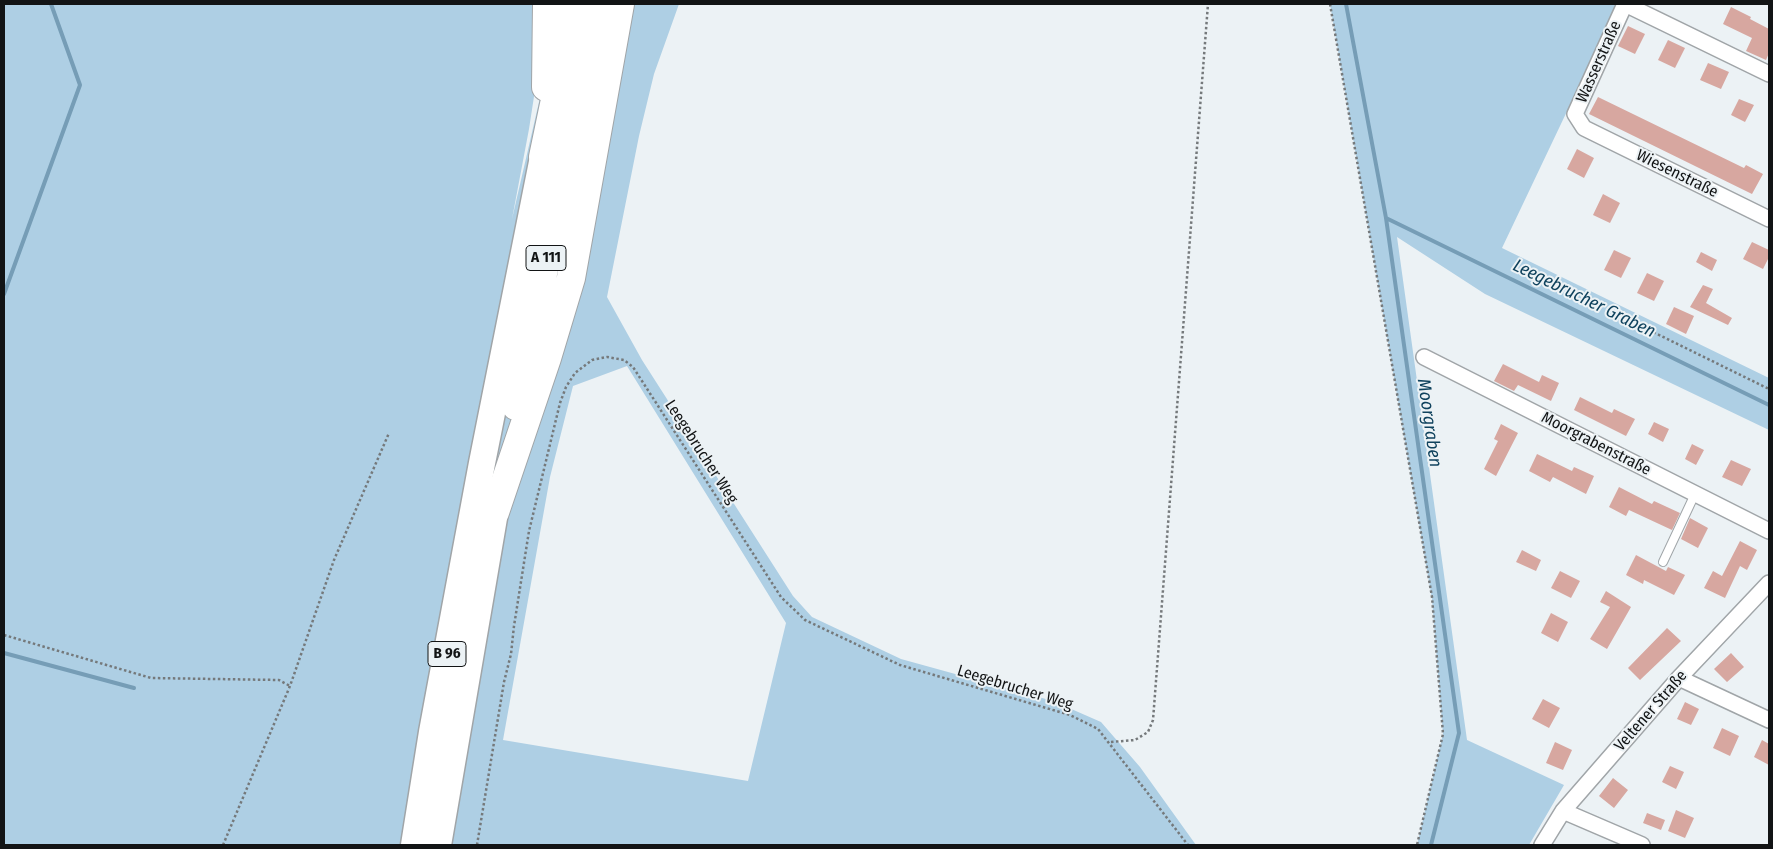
<!DOCTYPE html>
<meta charset="utf-8">
<style>
body{margin:0}
#map{position:relative;width:1773px;height:849px;overflow:hidden;background:#ecf2f5;font-family:"Fira Sans Condensed",sans-serif}
canvas{display:block}
.frame{position:absolute;inset:0;border:5px solid #121415;pointer-events:none}
</style>
<div id="map">
<canvas width="1773" height="849"></canvas>
<div class="frame"></div>
</div>
<script>
const ctx = document.querySelector('canvas').getContext('2d');
ctx.lineJoin = 'round';
function paint(path, color) {
  ctx.fillStyle = color;
  ctx.fill(path, 'evenodd');
}
function shape(rows) {
  const path = new Path2D();
  for (const r of rows) {
    path.moveTo(r[0], r[1]);
    for (let i = 2; i < r.length; i += 2) path.lineTo(r[i], r[i + 1]);
  }
  return path;
}
function trace(path, color, width, dash) {
  ctx.strokeStyle = color;
  ctx.lineWidth = width;
  ctx.lineCap = dash ? 'butt' : 'round';
  ctx.setLineDash(dash || []);
  ctx.stroke(path);
}
function label(font, color, halo, rows, align = 'center') {
  ctx.font = font + ' "Fira Sans Condensed",sans-serif';
  ctx.lineWidth = 4;
  ctx.setLineDash([]);
  ctx.textBaseline = 'middle';
  ctx.strokeStyle = halo;
  ctx.fillStyle = color;
  for (const [text, x, y, turn = 0] of rows) {
    ctx.save();
    ctx.translate(x, y);
    ctx.rotate((+turn || 0) * Math.PI / 180);
    ctx.textAlign = isNaN(turn) ? turn : align;
    if (halo) ctx.strokeText(text, 0, 0);
    ctx.fillText(text, 0, 0);
    ctx.restore();
  }
}
const green = shape([
 [4,4,539,4,537,77,529,129,512,219,554,37,555,4,679,4,654,74,639,136,607,297,642,360,793,596,812,617,901,659,1053,701,1101,722,1140,767,1196,845,4,845],
 [627,366,786,623,748,781,503,740,550,477,573,386],
 [1330,4,1618,4,1502,248,1769,378,1769,430,1485,294,1397,237,1467,740,1564,785,1529,845,1417,845,1443,734,1432,599]
]);
const stream = shape([
 [1346,4,1386,218,1459,733,1431,845],
 [1386,218,1769,405],
 [4,294,80,85,51,4],
 [4,653,134,688]
]);
const building = shape([
 [1731,7,1751,17,1750,19,1769,29,1769,53,1766,60,1746,51,1752,38,1723,24],
 [1628,26,1645,34,1635,54,1618,46],
 [1668,40,1685,48,1675,68,1658,60],
 [1708,63,1729,72,1721,89,1700,80],
 [1598,97,1744,168,1746,165,1763,174,1752,194,1589,114],
 [1739,99,1754,105,1745,122,1731,115],
 [1577,149,1594,158,1584,178,1567,169],
 [1603,194,1620,203,1610,223,1593,215],
 [1752,242,1769,250,1769,257,1763,269,1743,259],
 [1614,250,1631,258,1621,278,1604,270],
 [1701,252,1717,260,1712,271,1696,262],
 [1647,273,1664,281,1654,301,1637,293],
 [1703,285,1713,289,1706,303,1732,318,1728,325,1690,307],
 [1674,307,1694,316,1686,334,1666,324],
 [1503,364,1539,382,1542,375,1559,383,1551,401,1518,385,1514,391,1494,381],
 [1580,397,1612,413,1614,409,1635,419,1626,436,1574,410],
 [1654,422,1669,429,1663,442,1648,434],
 [1501,424,1518,433,1496,476,1484,469,1498,441,1494,439],
 [1692,444,1704,450,1696,465,1685,459],
 [1537,454,1572,471,1574,467,1594,476,1586,494,1553,477,1550,482,1529,471],
 [1731,460,1751,469,1742,486,1722,477],
 [1619,487,1652,504,1654,501,1680,513,1672,530,1629,510,1626,516,1609,507],
 [1690,518,1708,528,1698,548,1681,539],
 [1740,541,1757,550,1747,570,1740,566,1725,598,1704,588,1713,571,1722,576],
 [1522,550,1541,560,1536,571,1516,562],
 [1636,555,1666,571,1668,567,1685,575,1674,595,1644,580,1643,584,1626,575],
 [1560,571,1580,581,1571,598,1551,588],
 [1606,591,1631,607,1607,649,1590,639,1610,607,1600,602],
 [1551,613,1568,622,1558,642,1541,633],
 [1667,628,1681,641,1640,680,1628,668],
 [1731,653,1744,667,1727,682,1714,669],
 [1543,699,1560,708,1549,728,1532,719],
 [1685,702,1699,709,1691,725,1677,719],
 [1722,728,1739,736,1730,756,1713,748],
 [1762,740,1769,744,1769,765,1754,757],
 [1555,742,1572,750,1563,770,1546,763],
 [1670,766,1684,772,1676,789,1662,782],
 [1613,778,1628,790,1614,808,1599,796],
 [1676,810,1694,818,1685,838,1668,831],
 [1647,813,1665,820,1661,830,1643,823]
]);
const path = shape([
 [1330,4,1432,597,1443,734,1417,845],
 [1649,330,1769,389],
 [4,635,151,678,279,680,290,686],
 [1111,742,1135,740,1148,732,1153,720,1208,4],
 [223,845,290,686,334,560,389,433],
 [477,845,504,682,511,654,514,626,529,531,560,403,566,387,575,373,592,360,607,357,624,360,633,367,781,597,805,620,900,665,1070,715,1098,729,1188,845]
]);
const service = shape([
 [1663,562,1695,494]
]);
const minor = shape([
 [1625,4,1575,114,1584,128,1769,219],
 [1625,4,1769,74],
 [1424,357,1769,531],
 [1679,678,1769,720],
 [1563,811,1642,845],
 [1542,845,1563,811,1679,678,1769,583]
]);
const trunk = shape([
 [414,845,432,732,482,463,543,157],
 [438,845,495,512]
]);
const motorway = shape([
 [546,87,547,4],
 [543,157,575,4],
 [516,406,598,4],
 [495,512,547,358,571,278,620,4]
]);
const shields = [
 [546,258,40],
 [447,654,38]
];
const shieldNames = [
 ["A 111",546,258],
 ["B 96",447,654]
];
const streetNames = [
 ["Wasserstraße",1599,62,-66],
 ["Wiesenstraße",1677,174,26],
 ["Moorgrabenstraße",1596,444,27],
 ["Leegebrucher Weg",701,452,57],
 ["Leegebrucher Weg",1015,688,17],
 ["Veltener Straße",1651,711,-49]
];
const waterNames = [
 ["Leegebrucher Graben",1584,299,26],
 ["Moorgraben",1429,423,82]
];
paint(green, '#aecfe4');
trace(stream, '#769db6', 4);
paint(building, '#d7a7a0');
trace(service, '#a0a5a8', 10);
trace(minor, '#a0a5a8', 18);
trace(trunk, '#a0a5a8', 29);
trace(motorway, '#a0a5a8', 30);
trace(path, '#75797b', 2.5, [2.5, 2.5]);
trace(service, '#fff', 8);
trace(minor, '#fff', 15);
trace(trunk, '#fff', 26);
trace(motorway, '#fff', 28);
for (const [x, y, w] of shields) {
  const box = new Path2D();
  box.roundRect(x - w / 2, y - 12.5, w, 25, 4);
  ctx.fillStyle = '#ecf2f5';
  ctx.fill(box);
  trace(box, '#121415', 1);
}
label('bold 15px', '#121415', null, shieldNames);
label('16px', '#121415', '#ecf2f5', streetNames);
label('italic 18px', '#0f425d', '#ecf2f5', waterNames);
</script>
